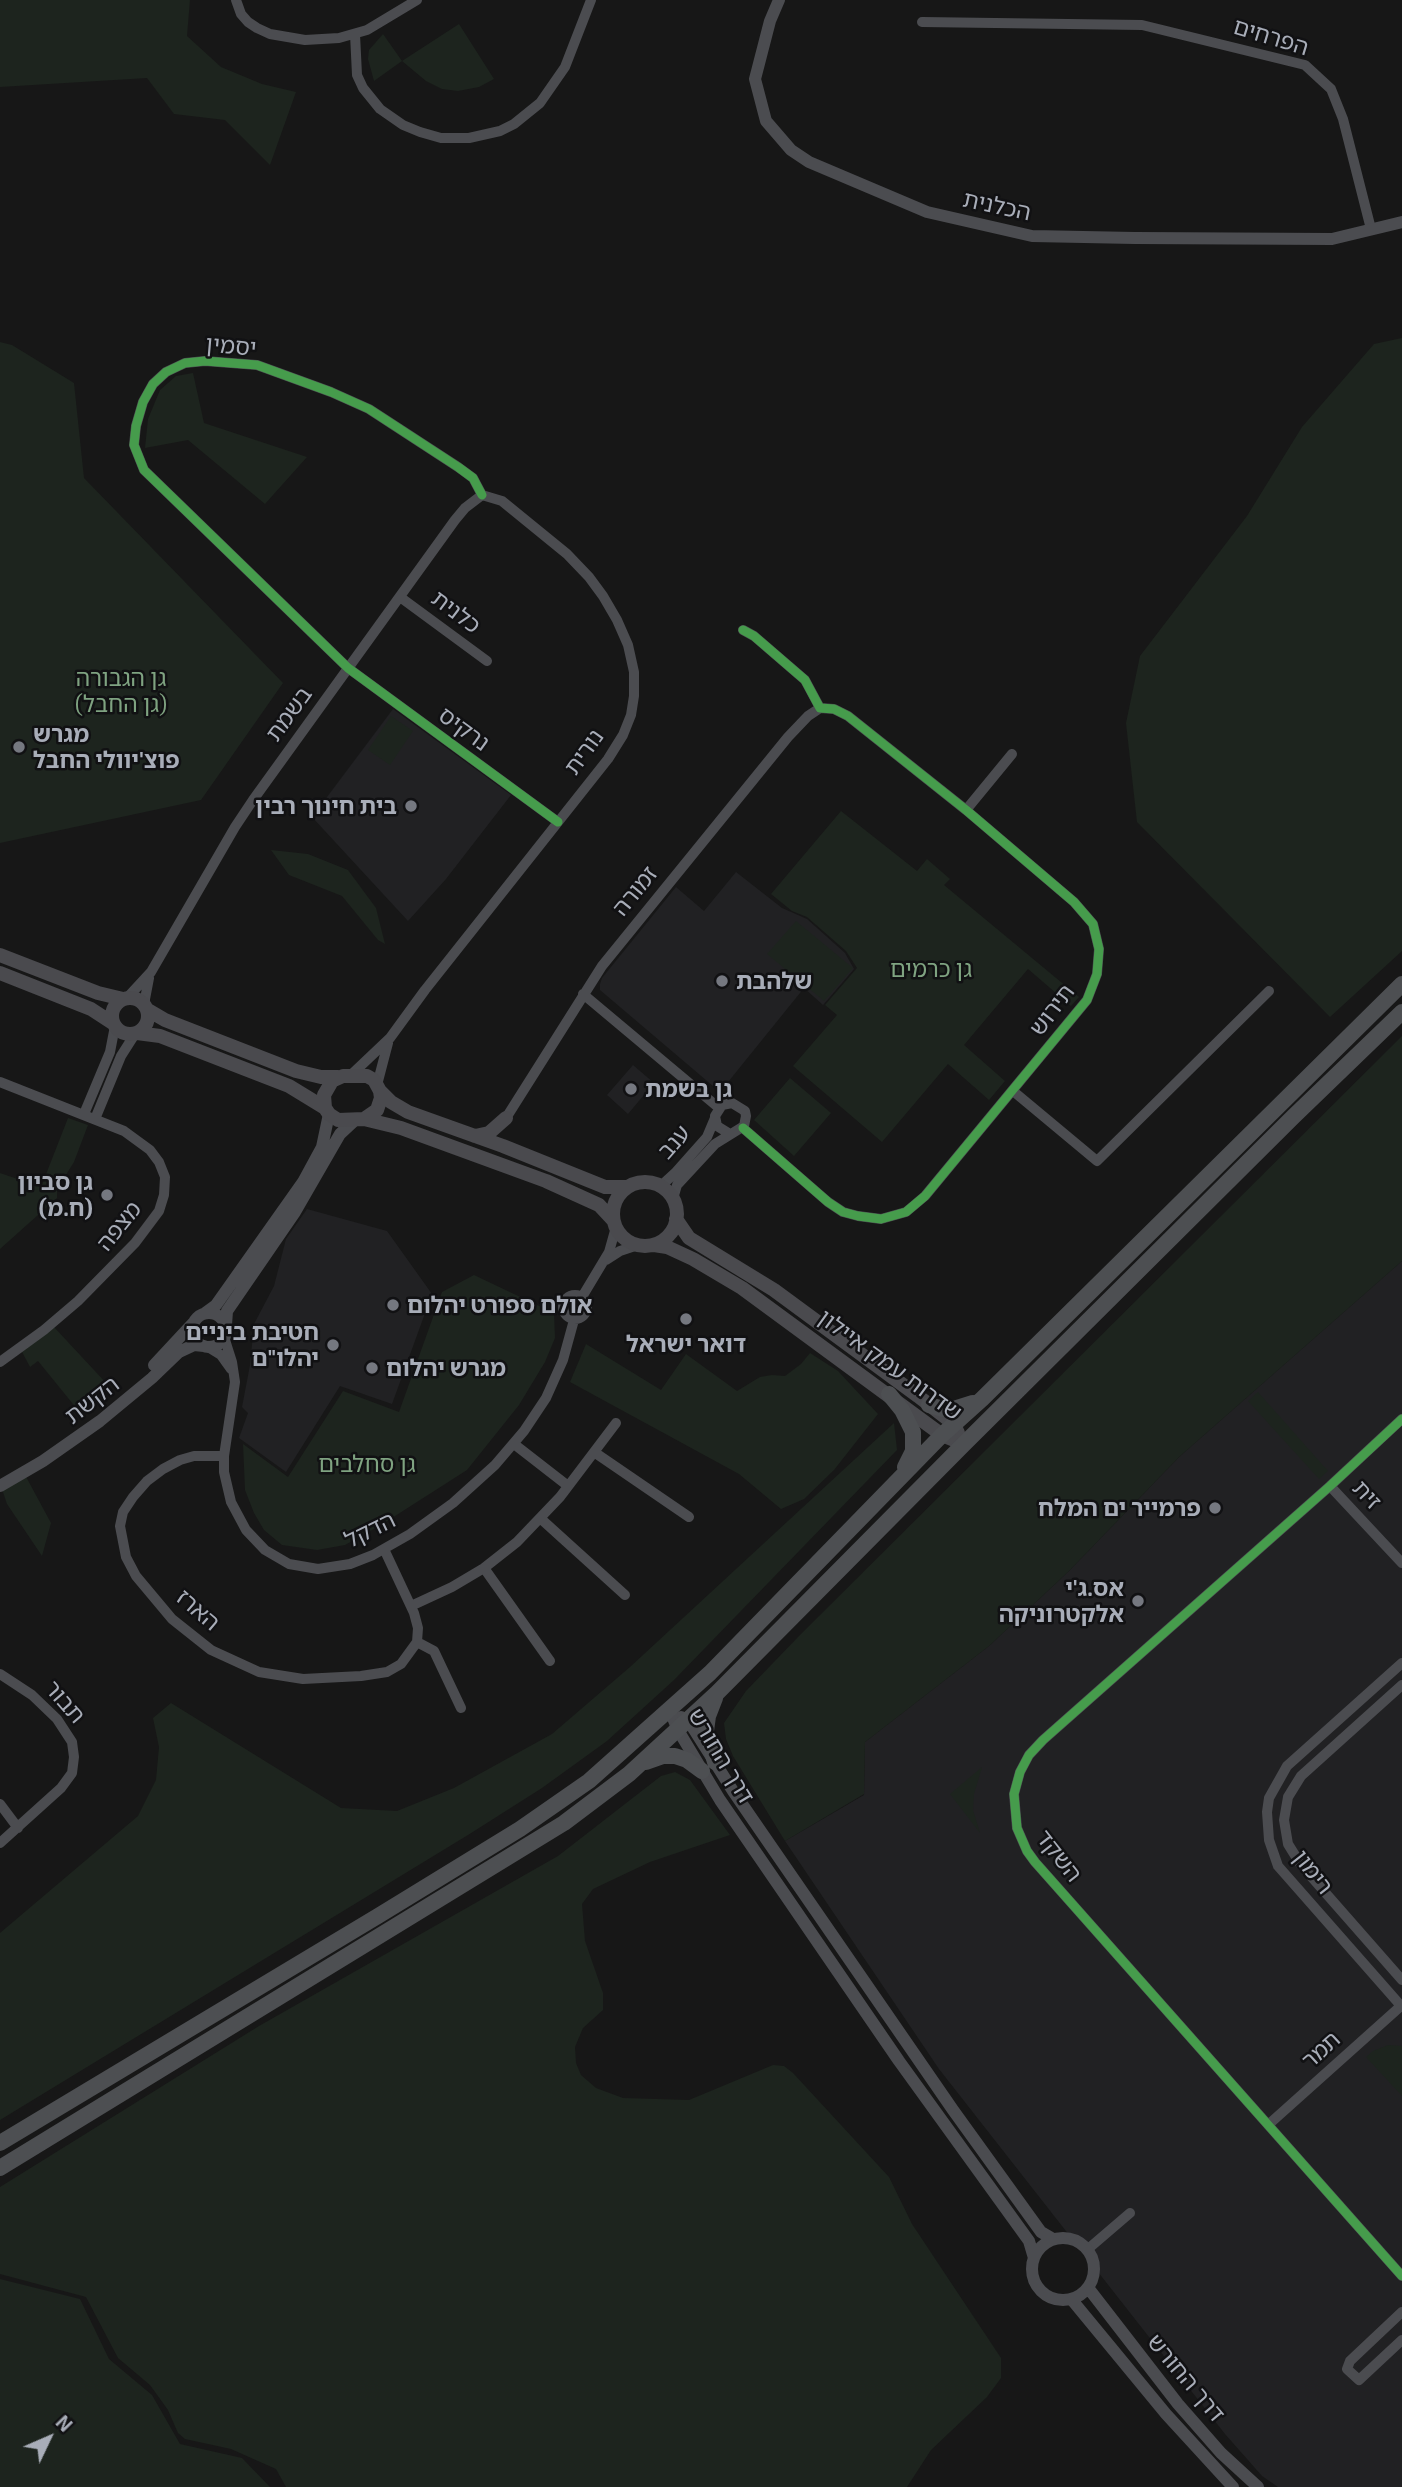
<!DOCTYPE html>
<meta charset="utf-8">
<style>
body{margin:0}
#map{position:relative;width:1402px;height:2487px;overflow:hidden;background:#171717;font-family:"Exo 2",sans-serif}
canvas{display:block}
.north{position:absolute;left:14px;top:2403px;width:70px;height:70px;-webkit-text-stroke:5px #111113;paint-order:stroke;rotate:46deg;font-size:19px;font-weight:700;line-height:28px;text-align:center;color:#a8adb8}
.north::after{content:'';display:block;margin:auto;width:24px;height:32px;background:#a8adb8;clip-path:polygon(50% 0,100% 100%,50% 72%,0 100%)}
</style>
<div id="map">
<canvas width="1402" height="2487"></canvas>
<div class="north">N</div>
</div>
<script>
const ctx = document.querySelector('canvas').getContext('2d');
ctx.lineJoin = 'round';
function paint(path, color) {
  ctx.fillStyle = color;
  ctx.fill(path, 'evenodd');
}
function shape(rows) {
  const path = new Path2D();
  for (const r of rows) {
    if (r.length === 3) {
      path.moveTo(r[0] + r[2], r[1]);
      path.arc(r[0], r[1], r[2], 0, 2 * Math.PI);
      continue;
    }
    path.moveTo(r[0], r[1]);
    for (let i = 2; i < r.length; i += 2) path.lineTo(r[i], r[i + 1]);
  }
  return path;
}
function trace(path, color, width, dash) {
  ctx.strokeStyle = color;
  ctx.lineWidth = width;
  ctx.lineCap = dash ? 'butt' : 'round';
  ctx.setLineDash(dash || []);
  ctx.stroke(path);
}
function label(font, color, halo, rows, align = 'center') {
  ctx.font = font + ' "Exo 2","Noto Sans Hebrew",sans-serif';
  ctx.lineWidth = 5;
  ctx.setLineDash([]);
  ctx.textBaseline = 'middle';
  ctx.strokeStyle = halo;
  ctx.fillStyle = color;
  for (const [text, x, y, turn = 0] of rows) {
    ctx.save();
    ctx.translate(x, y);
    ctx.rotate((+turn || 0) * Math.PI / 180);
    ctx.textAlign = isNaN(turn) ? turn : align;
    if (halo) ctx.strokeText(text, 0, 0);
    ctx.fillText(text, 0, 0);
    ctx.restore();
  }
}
const built = shape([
 [393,709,511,795,446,879,408,921,312,817],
 [736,872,782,908,807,919,845,953,854,969,823,1005,804,988,720,1092,600,990,600,984,602,978,676,887,704,911],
 [633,1065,654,1083,628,1114,607,1095],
 [307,1209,387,1231,432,1294,392,1404,340,1386,286,1472,239,1438,248,1413,242,1407,250,1365,254,1324,274,1286,286,1239],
 [1402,1261,1402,2487,1278,2487,1262,2476,1225,2434,939,2069,785,1841,864,1795,865,1742,989,1646,1069,1571,1179,1457]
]);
const green = shape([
 [0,0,190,0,187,36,221,67,262,84,296,92,270,165,225,120,174,114,147,78,0,87],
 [459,24,494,79,479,87,458,91,442,89,426,81,402,61,374,81,368,59,369,50,383,34,402,61],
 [1402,338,1402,951,1330,1017,1137,822,1126,723,1140,656,1247,516,1302,427,1374,344],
 [0,342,12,345,74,383,84,478,283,683,201,800,0,843],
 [193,373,204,423,307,457,265,504,188,440,145,448,148,419,160,390,176,376],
 [391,716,413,731,390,765,368,750],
 [841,811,917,871,927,859,950,879,944,885,1079,997,1071,1006,1028,969,964,1045,1005,1081,989,1100,948,1064,882,1142,793,1066,837,1015,825,1005,857,968,846,951,807,917,792,911,771,894],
 [271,850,308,854,348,870,376,908,385,944,378,940,342,896,289,875],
 [796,921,853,968,824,1001,767,954],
 [1402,1036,1402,1261,1179,1457,1069,1571,989,1646,865,1742,864,1794,785,1841,733,1756,726,1739,724,1723,746,1691,800,1635],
 [790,1078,831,1113,794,1156,754,1120],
 [68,1118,88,1125,74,1162,57,1189,57,1198,0,1249,0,1173,41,1187],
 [474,1275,554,1313,555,1338,545,1362,519,1405,467,1470,381,1525,345,1545,317,1550,282,1545,264,1530,254,1513,245,1490,243,1444,288,1477,343,1391,399,1412,442,1292],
 [54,1327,107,1384,77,1409,38,1361,30,1367,21,1350],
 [586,1344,661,1390,686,1354,737,1391,760,1377,772,1375,785,1376,801,1364,810,1353,838,1371,878,1414,834,1470,804,1499,781,1509,739,1474,570,1382],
 [1258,1392,1328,1471,1319,1479,1248,1401],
 [894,1423,897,1450,674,1680,607,1741,542,1788,468,1835,0,2120,0,1933,138,1816,156,1780,159,1747,153,1718,171,1703,341,1808,397,1811,454,1788,552,1734,630,1667],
 [24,1473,51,1523,42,1556,7,1504,1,1486],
 [982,1767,974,1794,973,1810,980,1833,950,1794],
 [675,1772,690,1780,730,1835,650,1862,593,1889,582,1904,585,1941,603,1993,603,2010,583,2028,575,2047,576,2063,581,2075,596,2088,623,2098,689,2100,773,2065,784,2066,793,2073,889,2177,912,2224,1001,2358,1001,2378,987,2397,931,2450,907,2487,286,2487,276,2469,231,2449,185,2439,178,2433,168,2410,150,2385,118,2358,86,2297,0,2274,0,2187,259,2026,558,1856,661,1776],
 [1388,2045,1402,2046,1402,2096,1366,2057,1373,2051],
 [0,2279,80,2299,109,2359,152,2395,180,2444,242,2458,270,2487,0,2487]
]);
const minor = shape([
 [236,0,241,14,248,22,257,28,270,34,305,40,339,38,367,30,417,0],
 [922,22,1142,25,1305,65,1331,89,1343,119,1371,229],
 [355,34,357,75,363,88,380,109,403,125,420,132,441,138,469,138,500,131,514,124,540,103,565,67,591,0],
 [482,495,473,478,458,467,369,409,331,392,257,365,205,361,185,363,166,372,153,384,143,402,136,426,134,445,144,470,348,668,558,822],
 [400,597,487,661],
 [966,810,1012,754],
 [583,994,719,1108],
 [127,998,151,972,235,827,253,800,455,520,465,508,482,495],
 [145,1006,145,999,149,978],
 [351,1075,390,1038,425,990,608,759,623,735,631,715,634,696,634,672,628,645,617,620,603,596,589,577,567,554,502,501,482,495],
 [0,1082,124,1131,150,1150,159,1162,165,1177,164,1195,159,1211,135,1243,78,1301,44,1330,0,1362],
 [377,1085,388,1043],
 [1013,1091,1097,1161,1269,991],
 [84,1114,110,1052,115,1026],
 [506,1118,602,966,788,737,808,716,820,708],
 [95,1119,121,1056,135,1034],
 [743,1128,828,1202,843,1212,858,1216,881,1219,906,1212,925,1196,1087,1000,1097,974,1099,949,1093,924,1074,902,966,810,848,716,834,709,820,708,805,680,754,636,743,630],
 [653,1184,663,1184,675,1173,707,1137,715,1118],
 [673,1199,677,1185,715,1144,744,1126,746,1116,745,1111,732,1103,722,1105,715,1116,717,1126,730,1134],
 [606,1260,620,1251,638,1245],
 [575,1307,12],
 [582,1297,609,1252,616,1227],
 [226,1330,225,1340,232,1362,235,1382,224,1456,224,1472,231,1502,246,1530,265,1550,289,1564,318,1569,350,1564,373,1555,410,1534,453,1503,495,1465,524,1431,546,1398,563,1360,574,1320],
 [208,1347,221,1355,231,1369],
 [1402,1419,1330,1486,1043,1740,1029,1755,1020,1772,1014,1794,1017,1828,1027,1851,1035,1862,1402,2276],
 [514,1444,568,1486],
 [594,1452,689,1517],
 [224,1456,194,1456,180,1460,163,1469,147,1481,133,1497,123,1512,120,1526,126,1557,136,1576,172,1619,211,1650,259,1672,303,1679,361,1676,387,1672,401,1664,417,1642,418,1628,414,1613,384,1549],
 [1330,1486,1402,1563],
 [540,1518,625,1595],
 [484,1568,550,1661],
 [411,1606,452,1587,484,1568,517,1542,560,1497,616,1423],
 [417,1642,434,1651,461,1708],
 [1402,1663,1287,1766,1269,1798,1267,1812,1269,1840,1278,1866,1402,2007],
 [0,1674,32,1695,57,1719,72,1742,74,1757,72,1773,61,1788,0,1843],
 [1402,1685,1301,1776,1288,1797,1284,1820,1288,1844,1301,1865,1402,1980],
 [0,1804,18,1828],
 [1268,2125,1402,2005],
 [1088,2249,1130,2213],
 [1402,2312,1350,2361,1347,2369,1359,2380,1402,2340]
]);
const tertiary = shape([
 [779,0,770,21,755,79,766,121,791,150,809,162,927,212,1032,236,1135,238,1332,239,1402,222],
 [205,1313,216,1305,303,1182,322,1147,329,1114],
 [209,1330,17],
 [226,1325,227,1311,295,1212,340,1134,355,1120],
 [154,1365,194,1322],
 [0,1486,43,1461,100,1421,152,1378,179,1352,194,1345,204,1346],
 [670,1711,678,1730,720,1800,899,2061,1029,2241,1034,2258],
 [681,1717,688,1720,733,1791,953,2110,1041,2232,1053,2239],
 [1063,2269,31],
 [1089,2289,1178,2404,1221,2453,1258,2487],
 [1072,2300,1166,2414,1233,2487]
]);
const secondary = shape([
 [0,955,98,993,123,999],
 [0,973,91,1009,114,1024],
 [130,1016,18],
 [148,1010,165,1020,296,1071,321,1077,338,1077],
 [137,1033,160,1036,289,1086,325,1108],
 [380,1091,381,1098,377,1110,364,1119,338,1120,329,1114,325,1108,324,1095,332,1081,343,1076,367,1076,374,1080,380,1091,391,1102,408,1112,503,1146,605,1187,627,1187],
 [364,1119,401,1128,546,1181,599,1205,613,1220],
 [475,1136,489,1133,506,1118],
 [645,1214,32],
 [676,1219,689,1238,774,1290,918,1396,954,1424,958,1433],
 [654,1245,667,1247,693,1259,742,1288,942,1435,964,1444]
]);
const primary = shape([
 [889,1394,902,1410,913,1432,913,1451,905,1467],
 [929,1405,943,1409,954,1409,973,1403],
 [715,1698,708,1716,706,1731,715,1762],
 [646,1762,663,1756,675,1756,687,1760,702,1771],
 [0,2143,378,1916,520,1829,589,1781,710,1673,942,1435,982,1399,1402,984],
 [0,2168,564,1823,629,1774,717,1693,964,1444,1293,1117,1402,1012]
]);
const cycleway = shape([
 [482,495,473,478,458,467,369,409,331,392,257,365,205,361,185,363,166,372,153,384,143,402,136,426,134,445,144,470,348,668,558,822],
 [743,1128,828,1202,843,1212,858,1216,881,1219,906,1212,925,1196,1087,1000,1097,974,1099,949,1093,924,1074,902,966,810,848,716,834,709,820,708,805,680,754,636,743,630],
 [1402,1419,1330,1486,1043,1740,1029,1755,1020,1772,1014,1794,1017,1828,1027,1851,1035,1862,1402,2276]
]);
const markers = [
 [19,747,7,"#757880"],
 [411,806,7,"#757880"],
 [722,981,7,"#757880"],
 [631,1089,7,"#757880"],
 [107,1195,7,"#757880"],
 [393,1305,7,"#757880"],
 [686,1319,7,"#757880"],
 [333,1345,7,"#757880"],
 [372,1368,7,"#757880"],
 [1215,1508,7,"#757880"],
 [1138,1601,7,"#757880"]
];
const streetNames = [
 ["הפרחים",1271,37,17],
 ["הכלנית",997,206,12],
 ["יסמין",231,346,5],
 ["כלנית",456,612,37],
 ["בשמת",289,714,-54],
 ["נרקיס",464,729,36],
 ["נורית",584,752,-54],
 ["זמורה",635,891,-51],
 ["תירוש",1052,1010,-53],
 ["ענב",674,1142,-49],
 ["מצפה",119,1226,-51],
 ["שדרות עמק איילון",890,1365,36],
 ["הקשת",92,1400,-38],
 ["זית",1367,1495,47],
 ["הדקל",370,1530,-26],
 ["הארז",198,1610,41],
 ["תבור",65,1702,49],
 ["דרך החורש",721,1756,59],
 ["השקד",1059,1856,52],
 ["רימון",1313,1872,52],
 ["תמר",1321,2050,-42],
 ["דרך החורש",1186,2378,50]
];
const parkNames = [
 ["גן הגבורה",121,678],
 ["(גן החבל)",121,704],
 ["גן כרמים",931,969],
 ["גן סחלבים",367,1464]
];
const poiNames = [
 ["מגרש",33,734],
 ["פוצ'יוולי החבל",33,760],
 ["בית חינוך רבין",397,806,"right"],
 ["שלהבת",736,981],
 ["גן בשמת",645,1089],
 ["גן סביון",93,1182,"right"],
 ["(ח.מ)",93,1208,"right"],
 ["אולם ספורט יהלום",407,1305],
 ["חטיבת ביניים",319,1332,"right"],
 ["יהלו\"ם",319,1358,"right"],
 ["דואר ישראל",686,1344,"center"],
 ["מגרש יהלום",386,1368],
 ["פרמייר ים המלח",1201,1508,"right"],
 ["אס.ג'י",1124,1588,"right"],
 ["אלקטרוניקה",1124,1614,"right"]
];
paint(built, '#212123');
paint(green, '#1d241e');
trace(minor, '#4b4c50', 10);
trace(tertiary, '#4b4c50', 12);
trace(secondary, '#4a4a4e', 14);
trace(primary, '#4d4f52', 16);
trace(cycleway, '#469c4c', 9);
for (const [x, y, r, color] of markers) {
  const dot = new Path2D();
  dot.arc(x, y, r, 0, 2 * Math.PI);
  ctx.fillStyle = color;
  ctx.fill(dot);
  trace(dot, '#111113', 2.5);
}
label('23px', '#a8adb8', '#111113', streetNames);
label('23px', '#7fa381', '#111113', parkNames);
label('bold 23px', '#a8adb8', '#111113', poiNames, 'left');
</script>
